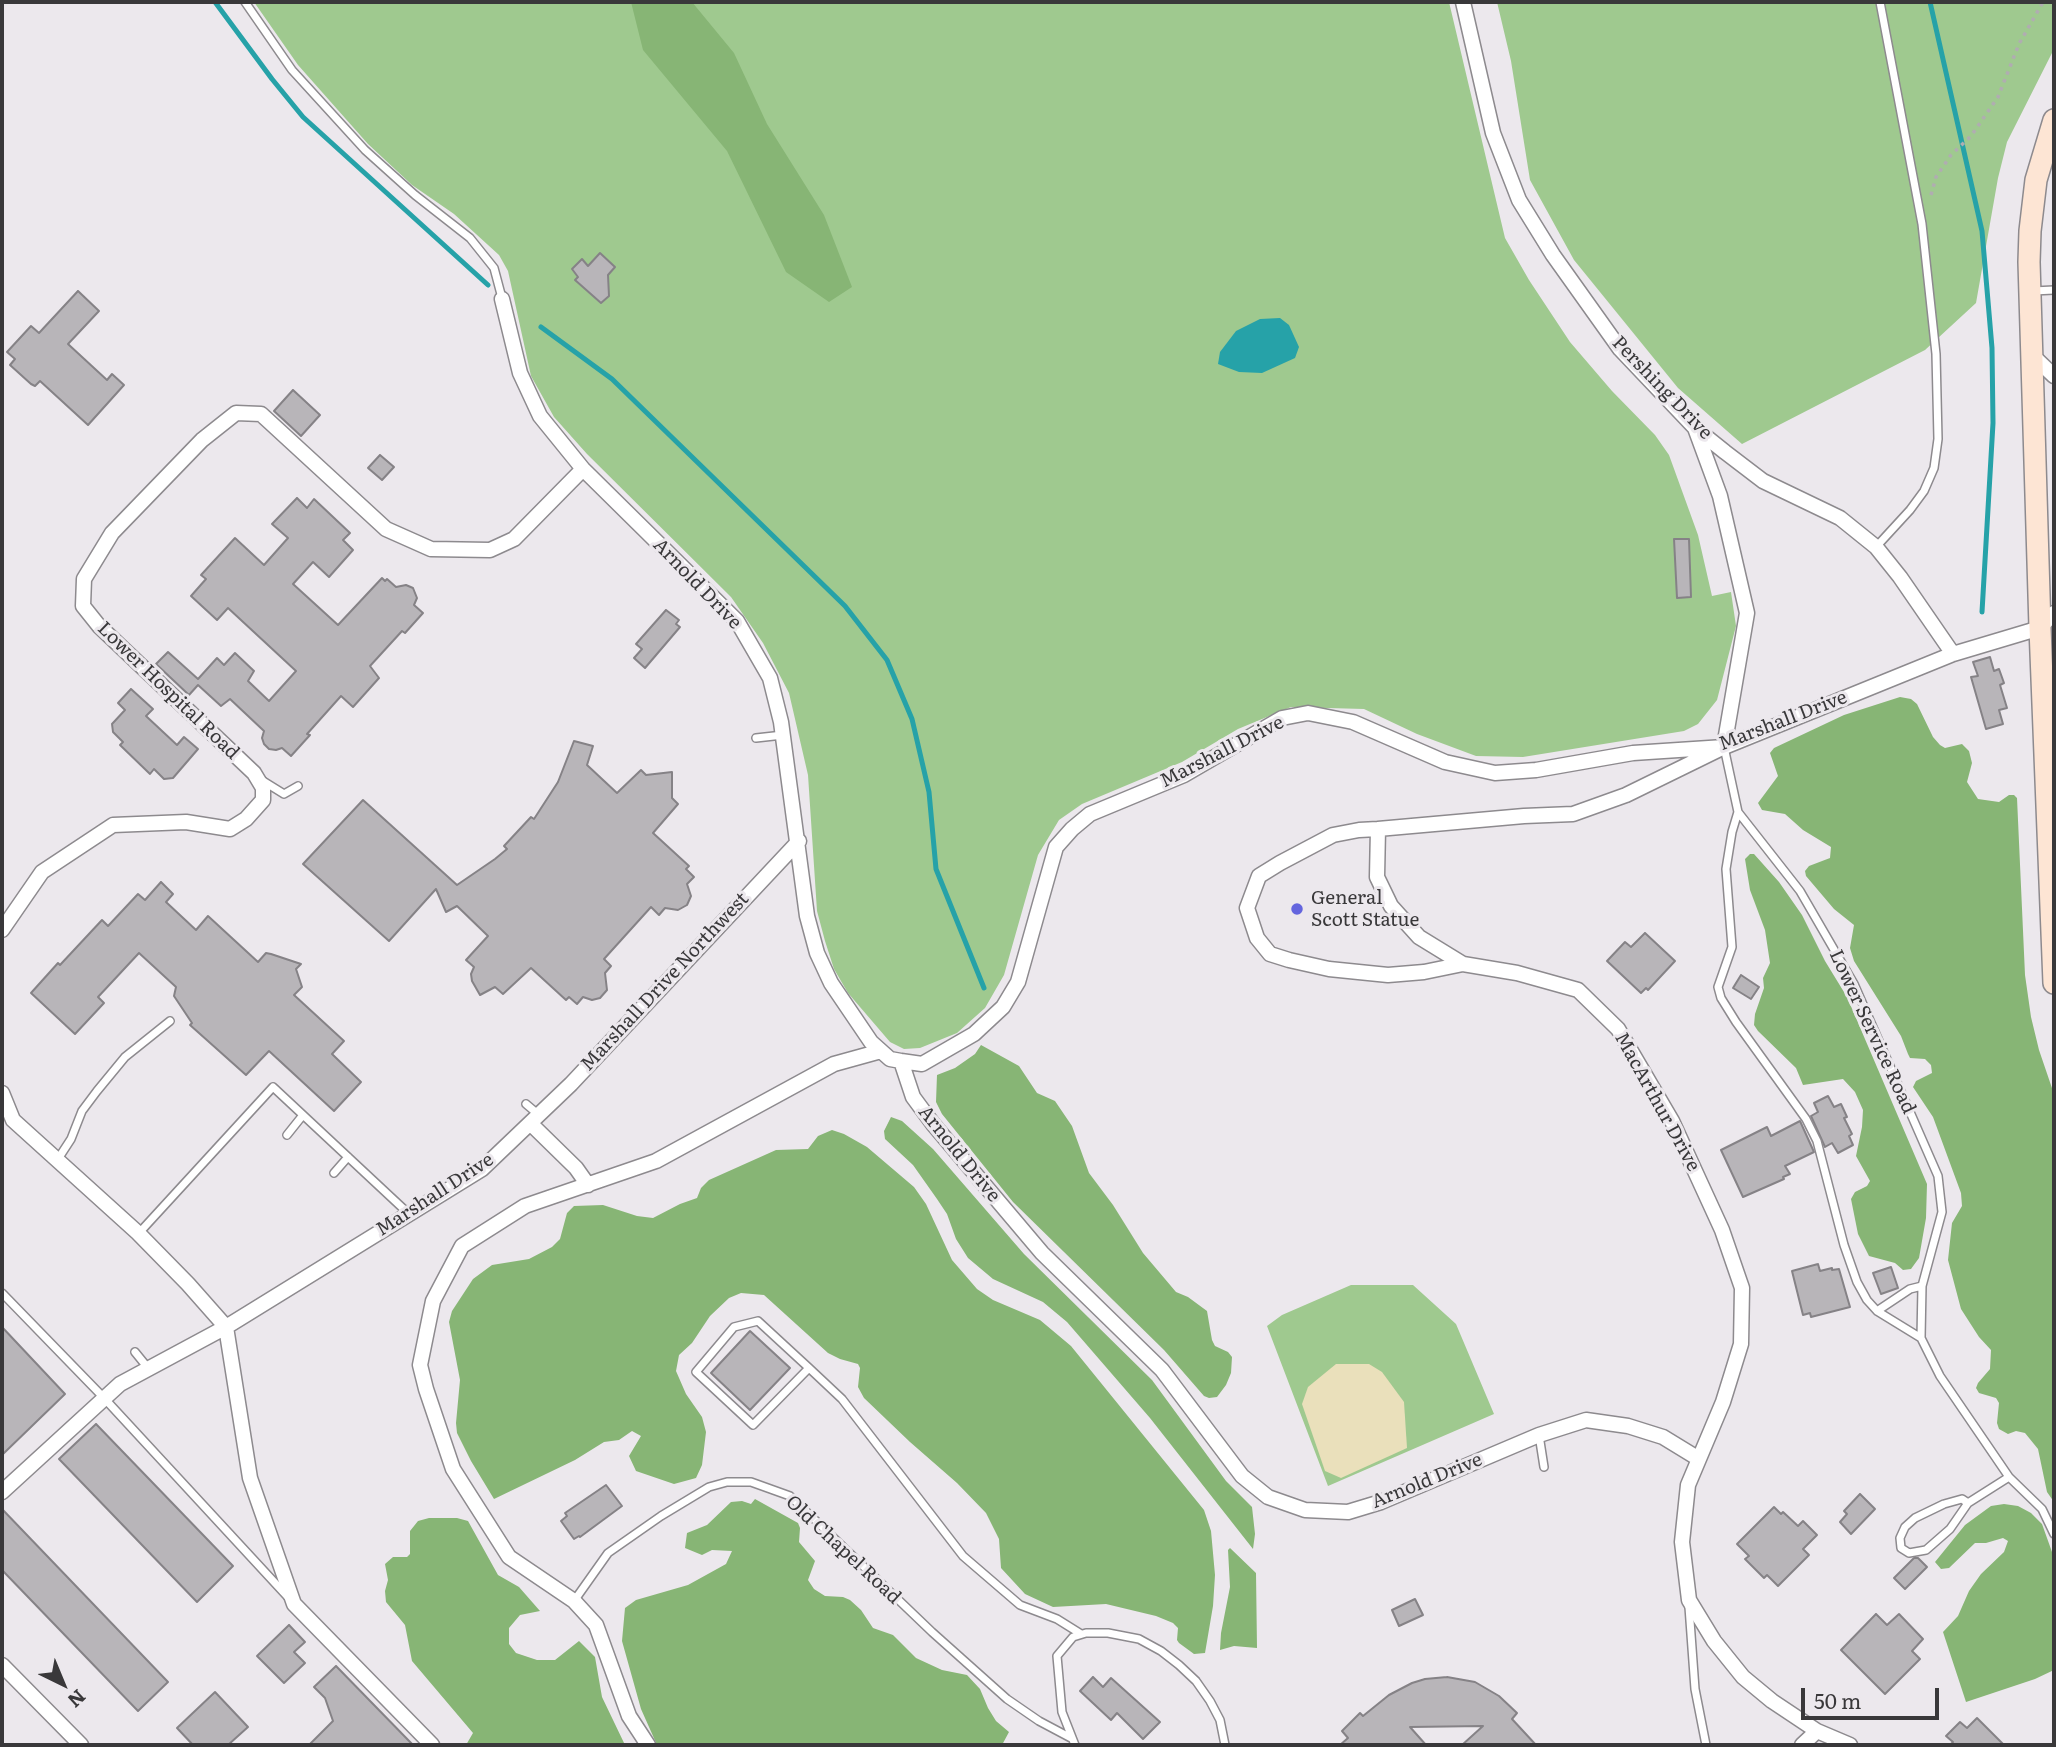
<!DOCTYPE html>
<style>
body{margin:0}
#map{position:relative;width:2056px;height:1747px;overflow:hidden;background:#ece8ed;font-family:Literata,serif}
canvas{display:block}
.frame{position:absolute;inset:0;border:4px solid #39383a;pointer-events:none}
.north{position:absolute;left:28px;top:1649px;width:70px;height:70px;-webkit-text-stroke:5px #ece8ed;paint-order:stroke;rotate:137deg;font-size:19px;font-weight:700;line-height:28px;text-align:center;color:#39383a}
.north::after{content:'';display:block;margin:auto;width:24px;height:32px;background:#39383a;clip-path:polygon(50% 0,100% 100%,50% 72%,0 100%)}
.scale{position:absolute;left:1801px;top:1688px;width:138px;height:32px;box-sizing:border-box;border:4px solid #39383a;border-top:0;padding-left:9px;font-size:21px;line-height:24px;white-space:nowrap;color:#39383a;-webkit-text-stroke:5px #ece8ed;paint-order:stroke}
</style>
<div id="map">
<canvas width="2056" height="1747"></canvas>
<div class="frame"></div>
<div class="north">N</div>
<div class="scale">50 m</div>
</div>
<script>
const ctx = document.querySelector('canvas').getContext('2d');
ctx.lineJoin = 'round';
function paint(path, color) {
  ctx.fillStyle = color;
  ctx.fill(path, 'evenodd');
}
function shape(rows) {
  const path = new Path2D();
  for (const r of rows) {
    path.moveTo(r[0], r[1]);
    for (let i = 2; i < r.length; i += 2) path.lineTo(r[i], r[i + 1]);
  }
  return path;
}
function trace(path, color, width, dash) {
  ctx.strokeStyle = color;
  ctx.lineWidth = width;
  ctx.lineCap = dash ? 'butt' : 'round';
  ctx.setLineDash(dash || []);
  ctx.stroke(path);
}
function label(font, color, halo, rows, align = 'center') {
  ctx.font = font + ' Literata,serif';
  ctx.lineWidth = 6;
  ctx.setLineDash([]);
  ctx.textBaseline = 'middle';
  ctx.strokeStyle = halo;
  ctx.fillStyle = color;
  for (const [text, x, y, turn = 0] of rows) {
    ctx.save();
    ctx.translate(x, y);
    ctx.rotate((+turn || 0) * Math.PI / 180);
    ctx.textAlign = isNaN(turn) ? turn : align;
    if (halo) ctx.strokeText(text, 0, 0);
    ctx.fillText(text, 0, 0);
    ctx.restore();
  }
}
const green = shape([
 [254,2,1449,2,1505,238,1529,280,1570,342,1612,391,1655,435,1669,455,1698,535,1712,596,1731,592,1736,626,1717,700,1698,724,1684,731,1523,757,1476,756,1417,734,1364,709,1291,707,1238,729,1182,762,1082,804,1059,820,1038,855,1004,975,985,1008,957,1033,920,1048,904,1049,890,1042,848,993,834,969,825,941,817,911,808,775,789,693,763,643,731,597,587,454,554,417,531,376,508,271,499,255,454,214,412,185,368,144,298,65],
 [1497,2,2054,2,2054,49,2007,142,1998,178,1976,303,1925,350,1742,444,1678,388,1574,260,1530,180,1511,61],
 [1351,1285,1413,1285,1456,1324,1494,1414,1328,1486,1267,1326,1282,1315]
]);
const forest = shape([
 [631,2,692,2,734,53,767,124,824,215,852,287,829,302,786,272,727,151,643,50],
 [1900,697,1911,699,1917,704,1933,737,1940,745,1945,748,1962,744,1969,751,1972,763,1967,782,1978,799,1999,802,2009,795,2014,795,2017,798,2025,975,2031,1017,2039,1050,2054,1094,2054,1502,2047,1492,2038,1449,2025,1433,2016,1431,2008,1434,1999,1429,1997,1423,1999,1403,1996,1398,1979,1393,1976,1388,1978,1383,1990,1369,1991,1350,1979,1337,1961,1309,1948,1260,1952,1223,1962,1206,1961,1193,1933,1117,1913,1087,1916,1081,1932,1073,1931,1065,1925,1059,1910,1058,1908,1054,1901,1036,1854,961,1850,948,1854,925,1834,909,1806,876,1805,871,1809,866,1830,858,1831,847,1803,830,1785,814,1762,810,1758,803,1778,776,1770,753,1774,748,1844,715],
 [1750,854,1754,854,1779,882,1802,915,1825,961,1847,997,1927,1184,1926,1218,1919,1258,1911,1269,1903,1270,1895,1263,1869,1256,1858,1234,1851,1199,1855,1192,1867,1186,1870,1181,1856,1156,1862,1127,1863,1110,1855,1092,1843,1079,1803,1085,1796,1068,1758,1031,1754,1025,1755,1014,1764,988,1763,978,1770,963,1765,930,1750,890,1745,859],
 [981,1045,1019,1066,1037,1093,1055,1101,1072,1126,1089,1173,1113,1205,1143,1253,1176,1292,1188,1297,1207,1311,1212,1340,1215,1346,1228,1352,1232,1357,1231,1373,1226,1385,1217,1397,1209,1398,1204,1396,1164,1350,1013,1202,942,1114,936,1102,937,1075,955,1068,975,1054],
 [891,1117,902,1121,933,1149,1024,1254,1152,1380,1226,1481,1252,1507,1255,1534,1253,1549,1150,1418,1067,1322,1043,1302,993,1279,968,1258,956,1239,947,1214,937,1199,913,1165,885,1139,884,1131],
 [832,1130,844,1134,867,1147,914,1187,926,1204,952,1260,977,1289,993,1300,1040,1320,1071,1346,1204,1510,1211,1531,1215,1575,1213,1606,1205,1653,1194,1654,1179,1643,1177,1640,1178,1628,1173,1623,1156,1616,1106,1604,1053,1607,1025,1594,1001,1568,999,1539,986,1513,957,1483,910,1442,864,1398,858,1387,860,1368,858,1364,840,1359,828,1353,764,1295,741,1293,729,1298,710,1316,692,1343,679,1355,676,1371,686,1394,702,1417,706,1432,702,1465,696,1478,674,1484,636,1471,629,1456,641,1436,632,1431,619,1440,604,1442,575,1460,494,1499,471,1461,457,1433,456,1423,460,1380,449,1322,452,1311,473,1279,492,1265,529,1259,552,1247,560,1239,567,1213,574,1206,603,1205,637,1216,653,1218,680,1204,697,1198,701,1188,709,1180,776,1150,808,1149,818,1136],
 [755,1499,798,1523,800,1528,799,1542,815,1561,808,1580,814,1589,825,1596,843,1597,850,1600,861,1610,873,1628,893,1635,916,1658,942,1670,967,1675,980,1689,988,1708,996,1721,1009,1732,1002,1745,657,1745,641,1709,622,1641,625,1608,636,1600,688,1585,726,1564,732,1551,712,1550,702,1555,685,1548,687,1533,707,1525,731,1502,742,1501,751,1504],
 [2004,1504,2018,1506,2031,1513,2042,1524,2052,1552,2054,1670,2035,1679,1966,1702,1943,1632,1958,1616,1969,1591,1981,1574,2004,1552,2008,1541,2003,1538,1986,1543,1975,1543,1949,1568,1941,1569,1935,1562,1965,1525,1991,1506],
 [429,1518,457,1518,468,1521,498,1575,519,1587,540,1611,520,1615,509,1628,509,1644,516,1653,537,1660,555,1660,579,1641,595,1657,602,1697,625,1745,466,1745,473,1733,412,1661,405,1625,386,1602,385,1591,388,1580,385,1564,393,1557,407,1557,410,1554,410,1531,418,1521],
 [1230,1548,1256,1573,1257,1648,1234,1646,1220,1650,1221,1633,1230,1587,1228,1550]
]);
const sand = shape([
 [1336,1364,1369,1364,1382,1372,1404,1402,1407,1448,1341,1478,1325,1471,1302,1404,1308,1387]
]);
const water = shape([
 [1280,318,1289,325,1299,347,1295,358,1262,373,1239,372,1218,364,1220,352,1236,331,1260,319]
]);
const stream = shape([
 [215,2,272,79,303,117,488,285],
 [1930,2,1982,231,1992,348,1993,423,1982,612],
 [541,327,612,379,845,606,887,660,912,719,929,792,936,869,984,988]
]);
const building = shape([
 [600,253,615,267,608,275,609,296,601,303,575,280,578,277,572,269,582,259,588,266,600,253],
 [78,291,99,311,68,344,107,380,112,374,124,385,88,425,40,381,35,386,31,384,10,365,15,359,7,352,31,326,39,333,78,291],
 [293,390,320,415,301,436,274,411,293,390],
 [380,455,394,467,382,480,368,468,380,455],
 [297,498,307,508,314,499,350,533,343,540,353,550,329,577,313,562,293,584,338,625,382,578,385,581,387,579,396,587,406,585,413,588,417,598,414,605,423,613,405,633,402,631,370,666,379,678,353,707,341,696,307,734,310,735,291,756,282,748,276,750,269,749,264,744,262,738,264,731,230,699,221,706,198,685,189,695,156,664,168,652,198,679,217,658,224,665,235,653,254,671,248,681,269,701,296,671,228,608,217,620,191,596,206,579,201,575,235,538,264,565,288,538,272,524,297,498],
 [1674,539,1689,539,1691,597,1677,598,1674,539],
 [666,610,679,620,676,624,680,627,645,668,634,658,642,649,636,644,666,610],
 [1990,657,1994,671,1999,669,2004,683,2000,685,2007,708,1999,710,2003,724,1986,729,1971,677,1978,676,1973,662,1990,657],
 [131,689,153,709,146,716,177,745,184,737,198,749,173,778,164,779,154,769,150,774,120,745,123,742,113,732,112,724,125,710,118,703,131,689],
 [574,741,593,746,587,765,617,793,641,770,646,775,672,772,672,798,678,804,653,833,689,866,686,869,694,877,687,884,691,896,687,905,678,910,665,908,659,915,651,907,604,959,611,966,605,973,607,990,600,998,592,1000,583,997,577,1004,569,997,566,1000,531,968,503,994,495,987,480,995,472,981,471,974,474,967,466,960,488,936,457,906,446,912,436,889,389,941,303,864,363,800,457,885,495,859,507,849,504,846,531,817,534,819,558,782,574,741],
 [161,882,173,894,166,902,196,930,208,916,258,962,266,953,271,954,301,964,296,969,302,987,294,995,344,1041,332,1054,361,1082,334,1111,269,1051,246,1075,190,1025,192,1023,174,996,176,987,139,953,98,997,104,1003,75,1034,31,993,58,963,60,965,102,920,108,926,138,894,145,900,161,882],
 [1645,933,1675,961,1648,990,1646,988,1641,993,1607,961,1625,942,1631,947,1645,933],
 [1741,975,1759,987,1751,999,1733,988,1741,975],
 [1828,1096,1834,1107,1841,1104,1847,1117,1844,1118,1852,1134,1849,1136,1853,1145,1838,1153,1832,1143,1825,1147,1811,1116,1818,1112,1814,1103,1828,1096],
 [1800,1121,1814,1152,1785,1166,1790,1174,1783,1177,1784,1179,1743,1197,1721,1150,1767,1127,1771,1136,1800,1121],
 [1818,1264,1820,1271,1832,1268,1832,1270,1839,1269,1850,1307,1811,1317,1810,1313,1803,1315,1792,1271,1818,1264],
 [1891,1267,1898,1288,1881,1294,1873,1273,1891,1267],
 [2,1327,65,1394,2,1455,2,1327],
 [750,1331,790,1368,750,1410,711,1373,750,1331],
 [96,1424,233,1566,197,1602,59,1459,96,1424],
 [606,1485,622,1506,580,1537,579,1536,574,1539,561,1521,567,1516,565,1513,606,1485],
 [1860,1494,1875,1509,1851,1534,1840,1522,1847,1514,1844,1511,1860,1494],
 [1774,1507,1781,1514,1783,1512,1798,1526,1803,1521,1817,1535,1803,1549,1809,1555,1778,1586,1767,1575,1764,1578,1745,1559,1749,1556,1737,1544,1774,1507],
 [2,1509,168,1682,138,1711,2,1570,2,1509],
 [1914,1558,1918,1558,1927,1567,1905,1589,1894,1578,1914,1558],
 [1415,1599,1423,1615,1399,1626,1392,1610,1415,1599],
 [1876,1614,1887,1625,1899,1614,1923,1639,1912,1651,1920,1659,1885,1694,1841,1650,1876,1614],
 [289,1625,305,1642,294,1652,305,1663,284,1683,257,1656,289,1625],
 [336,1666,413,1745,309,1745,333,1721,325,1698,314,1687,336,1666],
 [1093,1677,1103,1687,1111,1678,1160,1722,1143,1739,1117,1713,1111,1720,1080,1691,1093,1677],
 [1447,1677,1475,1682,1499,1696,1517,1713,1512,1719,1536,1745,1462,1745,1483,1726,1410,1727,1426,1745,1340,1745,1348,1738,1342,1731,1360,1713,1363,1716,1389,1695,1412,1683,1425,1679,1447,1677],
 [215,1692,248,1727,228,1745,193,1745,177,1728,215,1692],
 [1977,1718,2004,1745,1950,1745,1953,1742,1946,1736,1960,1722,1967,1728,1977,1718]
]);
const path = shape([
 [1931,195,1936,177,1951,155,1971,136,1998,97,2019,44,2043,2]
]);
const lane = shape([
 [245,2,292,70,365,150,415,195,470,238,494,268,502,298],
 [2033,291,2054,290],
 [1876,547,1910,510,1924,491,1934,468,1938,439,1936,354,1922,224,1880,2],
 [756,738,783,735],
 [1724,747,1738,812,1800,891,1854,984,1938,1176,1942,1212,1922,1286,1921,1338,1940,1376,2009,1477,2042,1509,2054,1534],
 [263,781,284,794,298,786],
 [1738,812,1732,832,1726,869,1732,947,1718,987,1721,998,1736,1022,1806,1119,1817,1141,1844,1245,1857,1282,1867,1300,1877,1311,1921,1338],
 [526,1104,539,1115],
 [287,1135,303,1115],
 [58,1159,71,1139,82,1111,97,1091,125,1057,170,1021],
 [334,1173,348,1157],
 [139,1233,273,1087,409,1214],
 [2,1293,104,1398,287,1596],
 [1877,1311,1910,1289,1922,1286],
 [135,1352,148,1368],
 [809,1368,753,1425,696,1372,734,1327,758,1321,809,1368,842,1399,963,1556,1020,1605,1057,1619,1081,1634],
 [1539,1435,1544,1467],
 [1968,1503,1962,1499,1944,1504,1915,1518,1905,1527,1900,1538,1901,1548,1909,1553,1926,1550,1950,1529,1968,1503,2009,1477],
 [574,1601,608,1553,661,1516,709,1487,727,1482,751,1482,790,1496,932,1632,1007,1699,1039,1721,1071,1738],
 [1689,1607,1695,1689,1706,1745],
 [1075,1745,1062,1712,1057,1656,1073,1637,1086,1633,1108,1633,1139,1639,1161,1651,1179,1665,1196,1681,1210,1701,1220,1720,1225,1745]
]);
const street = shape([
 [1463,2,1493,133,1519,200,1553,255,1620,349,1695,428,1725,452,1763,481,1840,518,1876,547,1900,577,1953,654],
 [502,299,520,373,540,416,583,469,737,621,770,678,781,722,807,916,817,953,831,983,871,1042,890,1059,901,1061,922,1064,974,1034,1003,1007,1018,982,1056,847,1072,829,1090,814,1184,775,1282,718,1308,713,1353,722,1445,762,1495,773,1536,770,1633,753,1724,747,1953,654,2040,628,2054,613],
 [2031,354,2054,376],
 [1695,428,1720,496,1747,613,1724,747,1626,795,1573,814,1524,816,1378,829,1377,877,1391,906,1419,937,1463,964,1517,973,1578,990,1618,1029,1672,1121,1722,1230,1742,1288,1741,1344,1723,1402,1688,1485,1682,1542,1689,1600,1714,1641,1743,1677,1772,1701,1817,1731,1850,1745],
 [1378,829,1359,830,1333,835,1280,863,1259,876,1247,908,1257,938,1270,954,1289,960,1329,969,1388,975,1424,972,1463,964],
 [2,930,42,872,113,825,186,822,230,829,246,819,263,800,263,788,254,773,99,626,83,606,84,579,112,533,202,440,236,413,261,414,386,529,431,549,490,550,514,539,583,469],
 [901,1061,913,1097,933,1124,1042,1253,1162,1370,1242,1476,1268,1497,1305,1510,1348,1512,1381,1502,1539,1435,1586,1420,1628,1426,1663,1437,1699,1459],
 [2,1093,13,1120,138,1233,188,1284,226,1327,250,1478,294,1604,432,1745],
 [531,1124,576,1168,588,1185],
 [2,1492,120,1384,226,1327,482,1169,571,1084,799,841],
 [2,1665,81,1745],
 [648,1745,629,1716,596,1625,574,1601,509,1557,453,1469,426,1389,420,1365,433,1301,462,1246,525,1206,656,1161,834,1064,881,1051],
 [1802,1745,1817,1731]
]);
const secondary = shape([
 [2054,120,2036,180,2030,231,2029,262,2040,628,2054,983]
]);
const markers = [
 [1297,909,7,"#6465de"]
];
const streetNames = [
 ["Pershing Drive",1662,388,46],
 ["Arnold Drive",697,584,46],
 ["Lower Hospital Road",168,691,44],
 ["Marshall Drive",1783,721,-21],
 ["Marshall Drive",1222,752,-27],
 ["Marshall Drive Northwest",665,982,-47],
 ["Lower Service Road",1872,1032,65],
 ["MacArthur Drive",1657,1102,61],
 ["Arnold Drive",959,1154,51],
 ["Marshall Drive",435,1195,-33],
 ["Arnold Drive",1427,1481,-22],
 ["Old Chapel Road",843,1550,43]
];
const poiNames = [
 ["General",1311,898],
 ["Scott Statue",1311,920]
];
paint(green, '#9fc98f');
paint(forest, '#87b575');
paint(sand, '#eae0bb');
paint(water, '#26a2a8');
trace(stream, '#26a2a8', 5);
paint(building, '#b8b5b9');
trace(building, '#858286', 2);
trace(lane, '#8d8a8e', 10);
trace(street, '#8d8a8e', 17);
trace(secondary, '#8d8a8e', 24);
trace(path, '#b0adb1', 3.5, [3.5, 5]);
trace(lane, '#fff', 7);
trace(street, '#fff', 14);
trace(secondary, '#fde5d4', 21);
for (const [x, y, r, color] of markers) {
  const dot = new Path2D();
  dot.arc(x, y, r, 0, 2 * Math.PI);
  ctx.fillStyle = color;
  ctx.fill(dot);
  trace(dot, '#ece8ed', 2.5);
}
label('19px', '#39383a', '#ece8ed', streetNames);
label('19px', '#39383a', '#ece8ed', poiNames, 'left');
</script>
